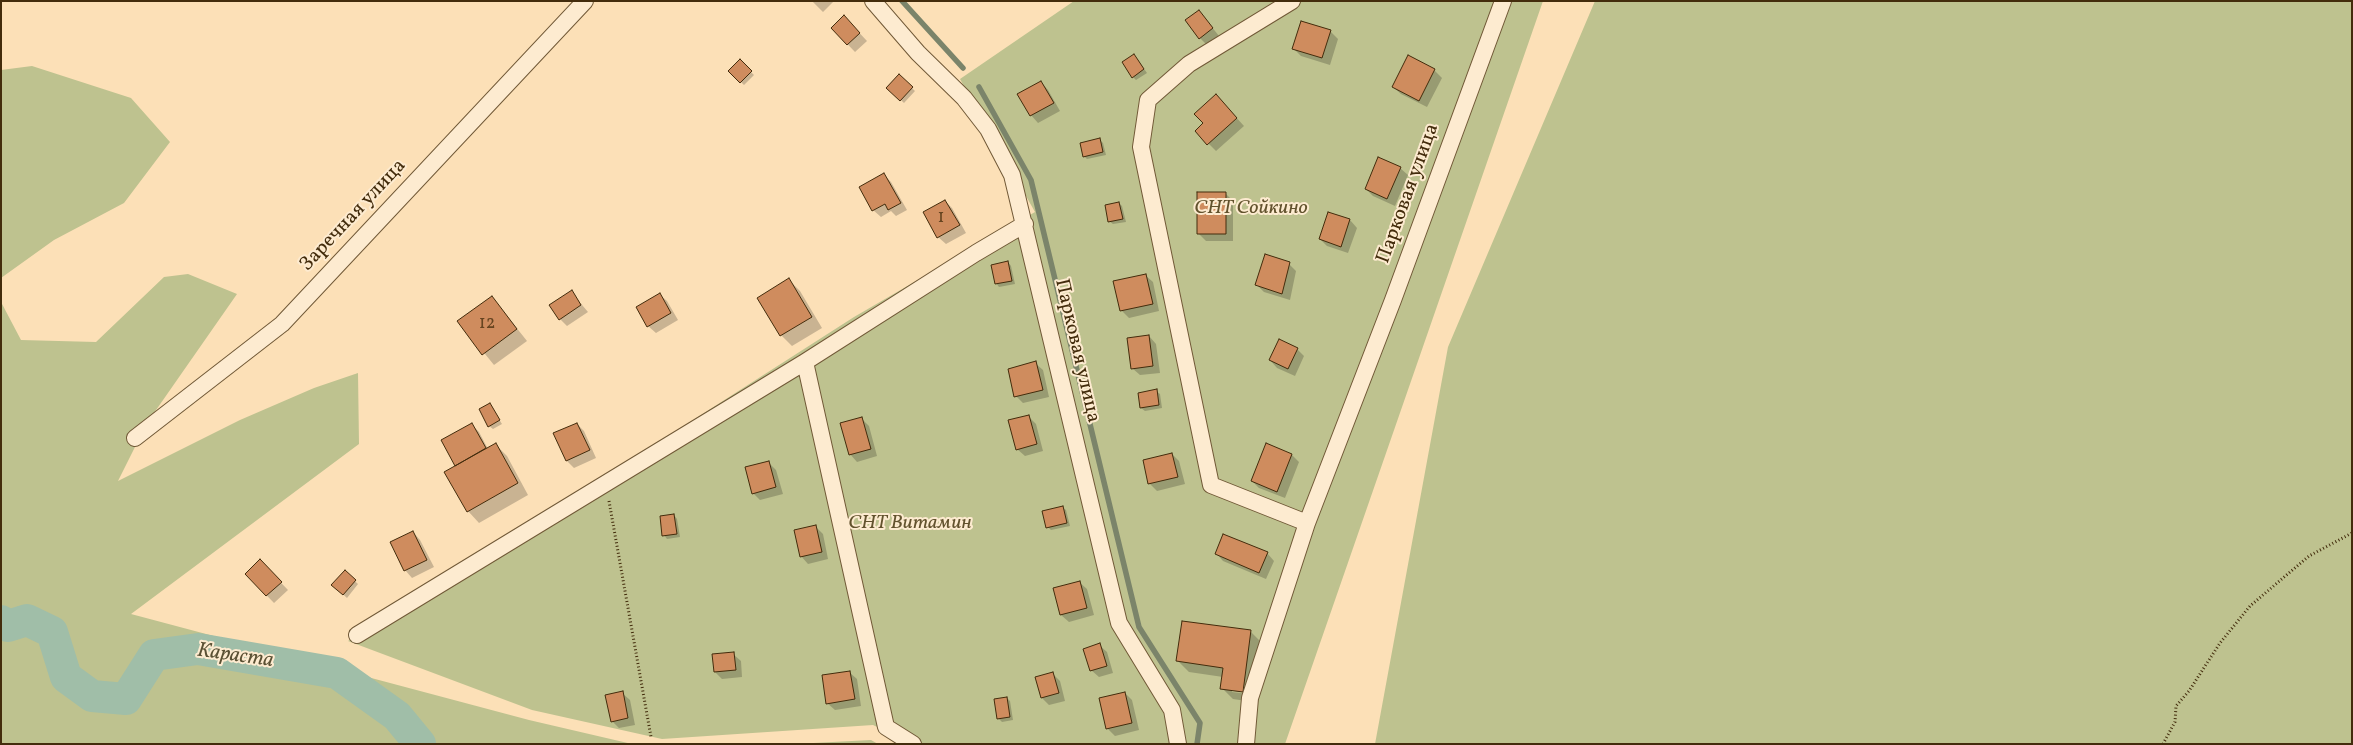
<!DOCTYPE html>
<meta charset="utf-8">
<style>
body{margin:0}
#map{position:relative;width:2353px;height:745px;overflow:hidden;background:#fce0b7;font-family:Vollkorn,serif}
canvas{display:block}
.frame{position:absolute;inset:0;border:2px solid #432c0c;pointer-events:none}
</style>
<div id="map">
<canvas width="2353" height="745"></canvas>
<div class="frame"></div>
</div>
<script>
const ctx = document.querySelector('canvas').getContext('2d');
ctx.lineJoin = 'round';
function paint(path, color) {
  ctx.fillStyle = color;
  ctx.fill(path, 'evenodd');
}
function shape(rows) {
  const path = new Path2D();
  for (const r of rows) {
    path.moveTo(r[0], r[1]);
    for (let i = 2; i < r.length; i += 2) path.lineTo(r[i], r[i + 1]);
  }
  return path;
}
function trace(path, color, width, dash) {
  ctx.strokeStyle = color;
  ctx.lineWidth = width;
  ctx.lineCap = dash ? 'butt' : 'round';
  ctx.setLineDash(dash || []);
  ctx.stroke(path);
}
function label(font, color, halo, rows, align = 'center') {
  ctx.font = font + ' Vollkorn,serif';
  ctx.lineWidth = 4;
  ctx.setLineDash([]);
  ctx.textBaseline = 'middle';
  ctx.strokeStyle = halo;
  ctx.fillStyle = color;
  for (const [text, x, y, turn = 0] of rows) {
    ctx.save();
    ctx.translate(x, y);
    ctx.rotate((+turn || 0) * Math.PI / 180);
    ctx.textAlign = isNaN(turn) ? turn : align;
    if (halo) ctx.strokeText(text, 0, 0);
    ctx.fillText(text, 0, 0);
    ctx.restore();
  }
}
const green = shape([
 [1074,1,1543,1,1285,744,913,744,873,725,662,739,532,710,348,641,854,317,1035,212,960,79],
 [1595,1,2352,1,2352,744,1375,744,1448,347],
 [32,66,131,98,170,142,124,203,54,240,1,278,1,70],
 [188,274,237,294,147,423,118,481,240,420,314,388,358,373,359,444,131,614,529,720,632,744,1,744,1,302,21,340,96,342,164,277],
 [871,740,878,744,794,744]
]);
const shadow = shape([
 [812,1,834,1,823,12],
 [1199,11,1219,36,1207,45,1200,38],
 [851,24,867,41,855,52,832,28],
 [1330,31,1338,39,1330,65,1301,56,1294,49],
 [1137,59,1147,73,1136,80,1133,77],
 [740,61,754,75,744,85,730,71],
 [1434,70,1442,78,1427,107,1401,94,1393,87],
 [899,76,915,91,904,103,888,88],
 [1041,82,1048,90,1060,111,1038,123,1031,115],
 [1223,103,1244,126,1216,151,1196,131],
 [1100,140,1103,143,1106,155,1087,159,1084,156],
 [1400,168,1408,175,1395,206,1373,196,1366,189],
 [884,175,891,182,907,210,896,216,891,211,881,217,873,210],
 [1225,193,1233,201,1233,241,1206,241,1198,233],
 [945,201,952,208,966,233,946,244,938,237],
 [1119,203,1122,206,1126,222,1113,224,1109,221],
 [1350,220,1357,228,1348,253,1327,246,1320,239],
 [1008,262,1011,266,1015,284,999,287,996,283],
 [1289,264,1296,271,1290,300,1264,292,1257,285],
 [1145,275,1153,282,1159,311,1129,318,1121,310],
 [789,280,800,291,822,328,792,346,781,335],
 [571,292,588,312,567,326,560,319],
 [659,294,667,301,678,320,656,333,648,326],
 [492,297,527,341,494,365,459,322],
 [1149,336,1156,344,1160,373,1140,375,1132,368],
 [1297,349,1304,356,1295,376,1277,368,1270,360],
 [1035,363,1043,370,1049,397,1023,403,1016,396],
 [1156,391,1160,394,1162,408,1145,411,1141,408],
 [490,405,502,424,493,429,489,426],
 [1028,416,1036,424,1043,451,1025,456,1017,449],
 [862,419,869,426,877,456,857,462,850,454],
 [471,424,479,432,488,449,496,445,507,456,528,495,479,523,468,511,457,466],
 [577,424,584,431,596,458,574,468,567,461],
 [1172,454,1179,461,1185,484,1157,491,1149,483],
 [1292,455,1299,462,1285,498,1259,488,1252,481],
 [769,463,776,470,783,494,760,500,753,493],
 [1062,507,1066,510,1070,526,1051,530,1048,527],
 [674,515,677,519,680,537,667,539,664,535],
 [816,527,823,534,828,559,808,564,801,556],
 [413,532,420,540,434,567,412,578,405,570],
 [1216,553,1267,553,1274,561,1266,579,1223,561],
 [260,561,288,590,274,603,246,574],
 [345,572,358,584,347,598,333,585],
 [1079,582,1087,589,1094,615,1069,622,1061,615,1054,589],
 [1250,631,1262,643,1253,702,1233,699,1222,688,1223,677,1189,672,1178,661],
 [1232,689,1249,692,1249,694,1232,692],
 [1099,645,1107,652,1113,673,1099,677,1091,670],
 [733,654,741,661,742,677,722,679,715,672,714,656],
 [849,672,857,679,861,706,835,710,827,703],
 [1053,674,1060,681,1065,701,1049,705,1042,698],
 [622,693,630,700,635,725,619,728,612,721],
 [1125,693,1132,700,1139,730,1115,736,1108,729],
 [1007,698,1010,701,1013,720,1002,722,998,718]
]);
const stream = shape([
 [902,1,963,68],
 [979,87,1031,180,1139,627,1200,723,1197,744],
 [1,631,8,626]
]);
const river = shape([
 [1,621,8,626,27,620,52,632,66,677,92,696,126,699,154,655,198,649,337,673,397,716,420,744]
]);
const building = shape([
 [1199,10,1213,28,1199,39,1185,20,1199,10],
 [844,15,860,33,847,45,831,28,844,15],
 [1301,21,1331,30,1322,58,1292,49,1301,21],
 [1134,54,1144,69,1132,78,1122,62,1134,54],
 [1408,55,1435,69,1419,101,1392,87,1408,55],
 [740,59,752,71,740,83,728,71,740,59],
 [899,74,913,87,900,101,886,88,899,74],
 [1041,81,1054,103,1030,116,1017,94,1041,81],
 [1216,94,1237,118,1207,145,1195,131,1203,123,1194,114,1216,94],
 [1100,138,1103,152,1083,157,1080,143,1100,138],
 [1378,157,1401,167,1387,199,1365,189,1378,157],
 [884,173,901,203,888,210,885,204,872,211,859,187,884,173],
 [1197,192,1226,192,1226,234,1197,234,1197,192],
 [945,200,960,225,937,238,923,212,945,200],
 [1119,202,1123,219,1108,222,1105,205,1119,202],
 [1328,212,1350,219,1341,247,1319,239,1328,212],
 [1265,254,1290,262,1282,294,1255,285,1265,254],
 [1008,261,1012,281,995,284,991,265,1008,261],
 [1146,274,1153,304,1120,311,1113,281,1146,274],
 [789,278,812,317,780,336,757,298,789,278],
 [572,290,581,305,559,320,549,305,572,290],
 [660,293,671,313,647,327,636,307,660,293],
 [492,296,517,329,482,355,457,321,492,296],
 [1149,335,1153,366,1131,369,1127,338,1149,335],
 [1279,339,1298,348,1288,369,1269,360,1279,339],
 [1036,361,1043,390,1014,397,1008,369,1036,361],
 [1157,389,1159,405,1140,408,1138,393,1157,389],
 [490,403,500,420,488,427,479,409,490,403],
 [1029,415,1037,444,1016,450,1008,420,1029,415],
 [862,417,871,449,849,455,840,423,862,417],
 [472,423,486,448,455,466,441,440,472,423],
 [577,423,590,450,566,461,553,433,577,423],
 [496,443,518,483,467,512,444,472,496,443],
 [1266,443,1292,454,1277,492,1251,481,1266,443],
 [1172,453,1178,477,1148,484,1143,460,1172,453],
 [769,461,776,487,752,494,745,467,769,461],
 [1063,506,1067,523,1046,528,1042,511,1063,506],
 [674,514,677,534,662,536,660,516,674,514],
 [816,525,822,552,800,557,794,530,816,525],
 [413,531,427,560,404,571,390,542,413,531],
 [1223,534,1268,552,1259,573,1215,554,1223,534],
 [260,559,282,582,266,596,245,574,260,559],
 [345,570,356,580,343,595,331,585,345,570],
 [1080,581,1087,608,1060,615,1053,588,1080,581],
 [1182,621,1251,630,1243,692,1220,689,1223,668,1176,661,1182,621],
 [1100,643,1107,666,1090,671,1083,649,1100,643],
 [734,652,736,670,714,672,712,654,734,652],
 [850,671,855,699,826,704,822,675,850,671],
 [1053,672,1059,693,1041,698,1035,677,1053,672],
 [623,691,628,718,611,722,605,695,623,691],
 [1125,692,1132,723,1106,729,1099,698,1125,692],
 [1007,697,1010,717,997,719,994,699,1007,697]
]);
const path = shape([
 [609,501,651,737],
 [2163,744,2175,722,2176,706,2189,691,2220,643,2250,606,2309,556,2352,533]
]);
const minor = shape([
 [873,1,918,53,964,98,988,129,1012,175,1119,623,1172,710,1178,744],
 [1292,1,1189,64,1148,100,1141,147,1211,485,1307,523],
 [805,362,886,727,913,744],
 [135,438,282,324,585,1],
 [357,635,805,362,976,253,1025,224],
 [1246,744,1250,698,1307,523,1393,300,1503,1]
]);
const numberNames = [
 ["1",941,219],
 ["12",487,325]
];
const streetNames = [
 ["Парковая улица",1409,194,-70],
 ["Заречная улица",354,216,-47],
 ["Парковая улица",1076,351,77]
];
const parkNames = [
 ["СНТ Сойкино",1251,209],
 ["СНТ Витамин",910,524]
];
const waterNames = [
 ["Караста",235,657,8]
];
paint(green, '#bec28f');
paint(shadow, '#0003');
trace(stream, '#7b846a', 5.5);
trace(river, '#a0bea8', 32);
paint(building, '#cf8c5e');
trace(building, '#432c0c', 1);
trace(minor, '#715937', 18);
trace(path, '#432c0c', 3, [1, 2.5]);
trace(minor, '#fdebd0', 16);
label('18px', '#664420', null, numberNames);
label('20px', '#432c0c', '#fdebd0', streetNames);
label('italic 20px', '#62522d', '#fdebd0', parkNames);
label('italic 21px', '#5a5033', '#fdebd0', waterNames);
</script>
